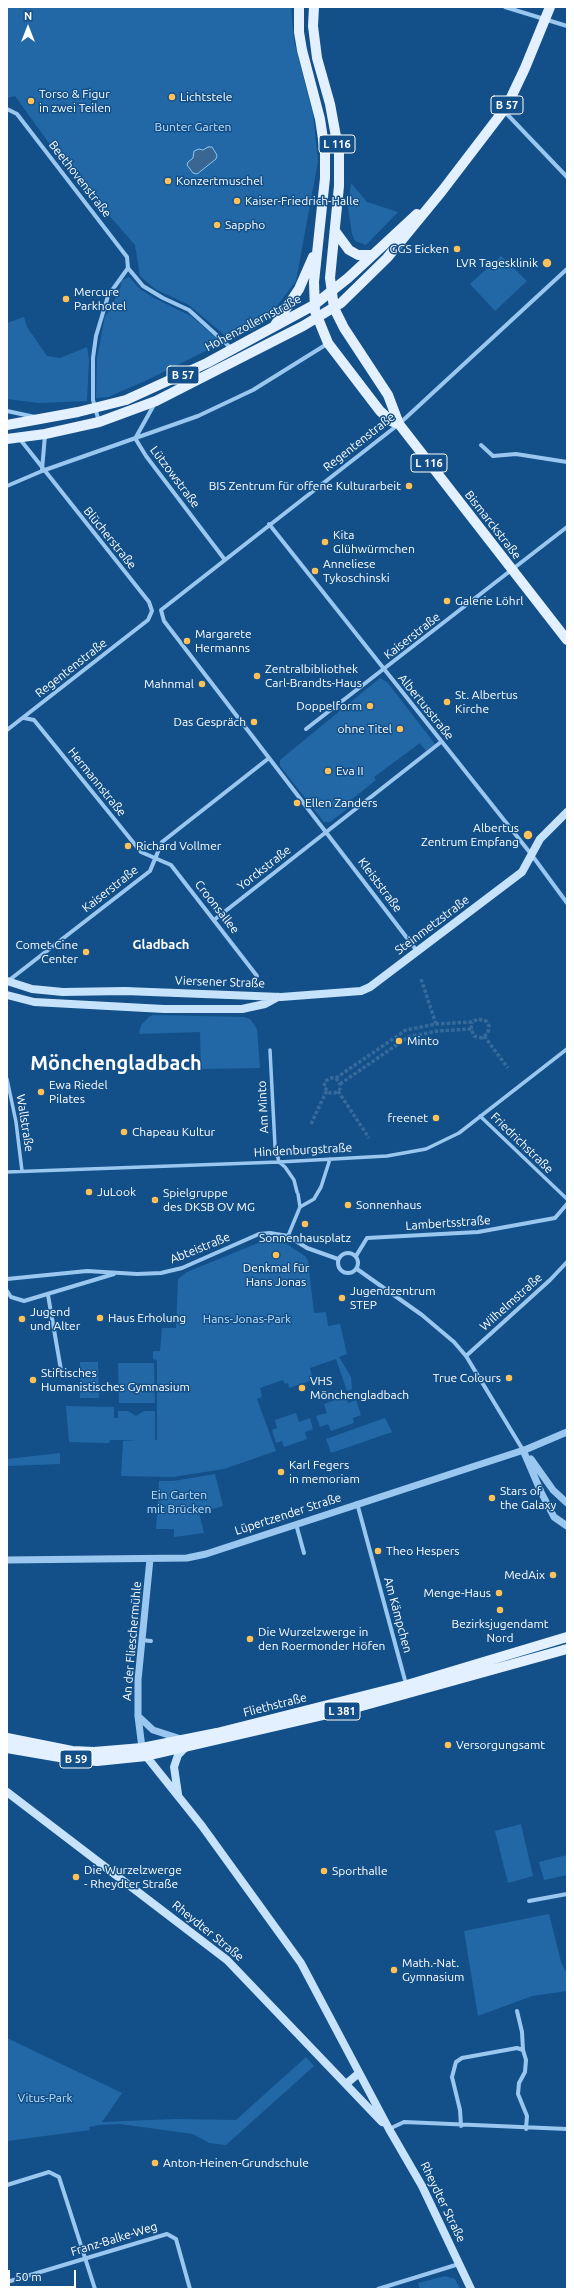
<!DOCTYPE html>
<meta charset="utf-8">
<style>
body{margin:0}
#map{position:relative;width:574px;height:2296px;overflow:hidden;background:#135089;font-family:Ubuntu,sans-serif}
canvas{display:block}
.frame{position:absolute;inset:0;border:8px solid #fff;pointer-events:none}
.north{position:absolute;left:8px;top:8px;width:40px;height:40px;-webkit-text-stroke:3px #135089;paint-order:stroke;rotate:0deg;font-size:11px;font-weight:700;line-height:16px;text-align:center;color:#fff}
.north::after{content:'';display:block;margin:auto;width:14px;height:18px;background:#fff;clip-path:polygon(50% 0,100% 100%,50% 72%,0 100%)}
.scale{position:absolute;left:8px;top:2270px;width:68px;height:18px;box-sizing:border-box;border:2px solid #fff;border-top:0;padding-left:5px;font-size:12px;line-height:14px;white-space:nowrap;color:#fff;-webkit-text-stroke:3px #135089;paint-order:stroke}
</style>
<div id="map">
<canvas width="574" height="2296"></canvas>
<div class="frame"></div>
<div class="north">N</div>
<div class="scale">50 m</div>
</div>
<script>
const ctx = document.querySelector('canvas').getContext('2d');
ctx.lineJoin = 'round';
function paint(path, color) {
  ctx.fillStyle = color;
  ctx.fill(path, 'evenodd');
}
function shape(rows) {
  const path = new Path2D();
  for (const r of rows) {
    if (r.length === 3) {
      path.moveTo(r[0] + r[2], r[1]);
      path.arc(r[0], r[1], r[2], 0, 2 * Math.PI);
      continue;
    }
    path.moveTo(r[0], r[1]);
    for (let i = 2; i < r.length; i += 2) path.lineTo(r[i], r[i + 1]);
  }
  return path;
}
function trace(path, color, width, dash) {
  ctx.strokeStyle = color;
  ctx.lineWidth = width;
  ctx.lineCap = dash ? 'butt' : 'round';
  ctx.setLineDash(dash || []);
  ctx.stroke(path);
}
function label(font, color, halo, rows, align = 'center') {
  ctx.font = font + ' Ubuntu,sans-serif';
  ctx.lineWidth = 3;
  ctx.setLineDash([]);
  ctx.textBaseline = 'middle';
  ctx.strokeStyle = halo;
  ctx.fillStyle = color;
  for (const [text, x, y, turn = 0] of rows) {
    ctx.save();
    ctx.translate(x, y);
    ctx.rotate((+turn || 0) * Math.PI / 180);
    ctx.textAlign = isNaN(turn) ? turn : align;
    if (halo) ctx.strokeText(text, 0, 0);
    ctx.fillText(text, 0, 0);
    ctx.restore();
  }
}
const green = shape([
 [7,7,291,7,294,41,313,114,318,161,296,281,265,322,253,330,229,339,189,305,155,289,140,276,135,245,64,164,15,96,7,98],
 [351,183,367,202,398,212,366,245,355,241,352,234,348,207],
 [501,256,527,281,495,311,470,284],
 [129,277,140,289,152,297,191,316,222,343,145,381,108,397,96,398,97,358,105,316,108,313,121,286,121,281],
 [24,317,27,327,47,356,60,358,87,347,89,360,87,401,39,403,7,399,7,323],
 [380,678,387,682,435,744,426,751,420,743,374,777,376,780,351,800,354,804,330,822,324,822,280,766,280,760],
 [154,1015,244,1017,250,1019,257,1029,260,1068,201,1069,200,1032,139,1034,141,1025,150,1016],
 [268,1239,282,1241,305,1256,308,1261,314,1313,326,1312,328,1326,340,1324,347,1354,339,1357,351,1377,352,1389,347,1391,336,1359,310,1368,313,1380,289,1388,288,1383,285,1384,283,1380,260,1388,262,1397,257,1399,276,1451,224,1469,173,1477,121,1476,123,1441,136,1440,110,1440,109,1443,69,1442,66,1406,114,1407,114,1418,118,1418,118,1411,128,1411,136,1416,144,1411,155,1411,155,1440,157,1440,157,1360,153,1359,153,1351,160,1351,162,1328,176,1328,178,1279,187,1272],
 [80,1362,98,1362,99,1398,80,1398],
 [118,1363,154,1363,155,1403,119,1403],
 [346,1396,348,1403,356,1400,361,1415,353,1418,354,1423,331,1431,328,1424,320,1427,316,1416,327,1413,324,1404],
 [296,1413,299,1422,310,1418,313,1429,305,1432,307,1439,284,1447,282,1441,276,1443,272,1430,277,1428,275,1420],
 [385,1418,392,1432,331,1453,326,1439],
 [60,1453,60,1464,7,1466,7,1459],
 [215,1474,223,1506,199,1513,204,1533,174,1537,174,1529,156,1529,159,1481,173,1481],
 [521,1824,533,1876,508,1883,495,1831],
 [567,1855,567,1875,544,1880,539,1862],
 [549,1914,561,1962,567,1974,567,1991,532,1996,478,2016,464,1931],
 [7,2038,122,2093,102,2122,175,2119,236,2120,306,2057,314,2066,226,2145,209,2143,193,2134,120,2124,99,2125,89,2127,90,2130,7,2141],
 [445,2276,455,2279,460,2289,420,2289,418,2283]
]);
const water = shape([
 [208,147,212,147,217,155,216,159,197,174,193,173,187,165,188,162,193,158,194,151,199,149,203,150,208,147]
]);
const pedestrianTunnel = shape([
 [421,979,436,1024],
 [484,1036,508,1068],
 [336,1078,340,1084,340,1089,335,1093,330,1093,324,1087,325,1081,331,1078,336,1078,406,1030,436,1024,472,1022,478,1019,486,1021,489,1026,488,1033,482,1038,474,1036,471,1029,472,1022],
 [340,1084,408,1037,437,1031,471,1029],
 [338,1091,369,1138],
 [311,1124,327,1090]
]);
const pedestrian = shape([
 [270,1050,275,1146,279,1162,285,1167,294,1180,297,1192],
 [7,1079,16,1122,22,1171],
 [480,1116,567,1199],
 [7,1172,279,1162,387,1156,426,1149,459,1133,567,1049],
 [300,1207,314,1199,321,1187,330,1159],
 [288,1236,300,1207,298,1194]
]);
const minor = shape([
 [505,7,567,26],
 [7,109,17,114,127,257,128,268,108,296,96,336,93,358,93,400,99,422],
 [504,111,567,177],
 [128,268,143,286,163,298,189,310,232,349],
 [7,411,35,417],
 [136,437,155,403],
 [135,438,146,456,225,560],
 [481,445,493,456,516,454,567,462],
 [42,470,45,435],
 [7,486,42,471,198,416,253,390,327,344],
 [269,524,531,854,567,903],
 [24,718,34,720,141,852,171,865,257,976],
 [306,729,567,527],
 [7,730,148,620,152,611,149,602,19,438],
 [214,920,441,742],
 [417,951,164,621,161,610,399,424,567,269],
 [8,981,150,871,162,842,269,758],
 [348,1263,10],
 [356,1256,367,1238,478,1232,555,1218,567,1204],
 [357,1269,422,1315,454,1342,466,1356,523,1450],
 [7,1279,87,1271,137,1274,161,1273,182,1268,259,1234,270,1233,288,1236,307,1248,338,1259],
 [7,1291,11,1297,24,1301,114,1274],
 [48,1295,61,1370],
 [466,1356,550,1280,567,1262],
 [357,1503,406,1684],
 [296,1524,304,1553],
 [142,1640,151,1641],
 [529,1901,567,1894],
 [517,2011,522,2032,523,2050,526,2060,525,2072,519,2083,518,2094,527,2116,526,2129],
 [461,2126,460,2110,452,2077,456,2062,462,2058,517,2048,523,2050],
 [389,2129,404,2122,567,2129],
 [7,2185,49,2172,59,2177,95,2289],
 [7,2282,167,2234,176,2239,190,2289],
 [378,2289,459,2264]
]);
const tertiary = shape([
 [523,1450,541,1492,554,1517,567,1526],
 [531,1459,553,1490,567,1503],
 [7,1560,187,1558,206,1554,527,1449,567,1432],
 [138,1716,153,1730,181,1739],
 [142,1748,138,1716,138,1680,150,1559]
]);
const secondary = shape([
 [7,981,32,989,63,992,125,991,281,997,361,991,370,987,522,872,540,839,567,812],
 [7,995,34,1002,164,1009,242,1009,265,1004,278,997],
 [146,1756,202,1826,301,1963,389,2129,422,2186,471,2289],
 [7,1792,227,1960,382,2122],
 [178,1794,174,1767,178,1755,185,1748],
 [346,2084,359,2073]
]);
const primary = shape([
 [299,7,299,32,302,50,320,119,325,152,325,178,314,282,315,311,328,343,380,411,391,421,399,424],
 [314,7,313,26,317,58,330,104,339,153,339,186,330,278,334,308,344,328,388,395,399,424,567,640],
 [335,231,349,250,358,255,372,255],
 [275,325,299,289,313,257],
 [7,425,78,412,126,400,207,363,314,305,348,278,417,214],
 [7,439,45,434,99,422,156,401,303,326,341,303,387,258,442,191,507,106,525,68,550,7],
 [7,1738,72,1751,94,1752,142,1748,217,1733,407,1685,567,1637],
 [7,1748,71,1759,97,1761,146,1756,358,1707,567,1649]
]);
const markers = [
 [172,97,4,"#ffc158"],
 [31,101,4,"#ffc158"],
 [168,181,4,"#ffc158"],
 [237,201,4,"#ffc158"],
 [217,225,4,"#ffc158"],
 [457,249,4,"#ffc158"],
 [547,263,5,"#ffc158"],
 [66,299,4,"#ffc158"],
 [409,486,4,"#ffc158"],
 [325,542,4,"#ffc158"],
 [315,571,4,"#ffc158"],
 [447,601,4,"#ffc158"],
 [187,641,4,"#ffc158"],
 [257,676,4,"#ffc158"],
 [202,684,4,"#ffc158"],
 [447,702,4,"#ffc158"],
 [370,706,4,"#ffc158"],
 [254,722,4,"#ffc158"],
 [400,729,4,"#ffc158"],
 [328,771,4,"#ffc158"],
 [297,803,4,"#ffc158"],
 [528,835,5,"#ffc158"],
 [128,846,4,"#ffc158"],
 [86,952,4,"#ffc158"],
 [399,1041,4,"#ffc158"],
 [41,1092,4,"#ffc158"],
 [436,1118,4,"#ffc158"],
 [124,1132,4,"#ffc158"],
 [89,1192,4,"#ffc158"],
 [155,1200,4,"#ffc158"],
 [348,1205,4,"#ffc158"],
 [305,1224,4,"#ffc158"],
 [276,1255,4,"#ffc158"],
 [342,1298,4,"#ffc158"],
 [100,1318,4,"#ffc158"],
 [22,1319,4,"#ffc158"],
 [509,1378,4,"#ffc158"],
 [33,1380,4,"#ffc158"],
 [302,1388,4,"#ffc158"],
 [281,1472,4,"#ffc158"],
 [492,1498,4,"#ffc158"],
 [378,1551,4,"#ffc158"],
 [553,1575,4,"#ffc158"],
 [499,1593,4,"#ffc158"],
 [500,1610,4,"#ffc158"],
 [250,1639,4,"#ffc158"],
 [448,1745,4,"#ffc158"],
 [324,1871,4,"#ffc158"],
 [76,1877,4,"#ffc158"],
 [394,1970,4,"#ffc158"],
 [155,2163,4,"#ffc158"]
];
const shields = [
 [507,105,32],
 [337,144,36],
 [183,375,32],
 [429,463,36],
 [342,1711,36],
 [76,1759,32]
];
const shieldNames = [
 ["B 57",507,105],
 ["L 116",337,144],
 ["B 57",183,375],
 ["L 116",429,463],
 ["L 381",342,1711],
 ["B 59",76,1759]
];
const poiNames = [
 ["Torso & Figur",39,94],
 ["in zwei Teilen",39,108],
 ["Lichtstele",180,97],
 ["Konzertmuschel",176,181],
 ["Kaiser-Friedrich-Halle",245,201],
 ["Sappho",225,225],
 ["GGS Eicken",449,249,"right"],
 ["LVR Tagesklinik",538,263,"right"],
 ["Mercure",74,292],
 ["Parkhotel",74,306],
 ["BIS Zentrum für offene Kulturarbeit",401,486,"right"],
 ["Kita",333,535],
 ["Glühwürmchen",333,549],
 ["Anneliese",323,564],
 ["Tykoschinski",323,578],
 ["Galerie Löhrl",455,601],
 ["Margarete",195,634],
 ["Hermanns",195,648],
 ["Zentralbibliothek",265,669],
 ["Carl-Brandts-Haus",265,683],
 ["Mahnmal",194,684,"right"],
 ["St. Albertus",455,695],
 ["Kirche",455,709],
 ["Doppelform",362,706,"right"],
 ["Das Gespräch",246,722,"right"],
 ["ohne Titel",392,729,"right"],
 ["Eva II",336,771],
 ["Ellen Zanders",305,803],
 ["Albertus",519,828,"right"],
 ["Zentrum Empfang",519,842,"right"],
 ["Richard Vollmer",136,846],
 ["Comet Cine",78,945,"right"],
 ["Center",78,959,"right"],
 ["Minto",407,1041],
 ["Ewa Riedel",49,1085],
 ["Pilates",49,1099],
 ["freenet",428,1118,"right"],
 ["Chapeau Kultur",132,1132],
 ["JuLook",97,1192],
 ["Spielgruppe",163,1193],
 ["des DKSB OV MG",163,1207],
 ["Sonnenhaus",356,1205],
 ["Sonnenhausplatz",305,1238,"center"],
 ["Denkmal für",276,1268,"center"],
 ["Hans Jonas",276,1282,"center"],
 ["Jugendzentrum",350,1291],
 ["STEP",350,1305],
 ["Jugend",30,1312],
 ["und Alter",30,1326],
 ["Haus Erholung",108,1318],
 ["Stiftisches",41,1373],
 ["Humanistisches Gymnasium",41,1387],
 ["True Colours",501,1378,"right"],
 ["VHS",310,1381],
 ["Mönchengladbach",310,1395],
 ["Karl Fegers",289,1465],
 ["in memoriam",289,1479],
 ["Stars of",500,1491],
 ["the Galaxy",500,1505],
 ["Theo Hespers",386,1551],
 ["MedAix",545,1575,"right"],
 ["Menge-Haus",491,1593,"right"],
 ["Bezirksjugendamt",500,1624,"center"],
 ["Nord",500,1638,"center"],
 ["Die Wurzelzwerge in",258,1632],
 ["den Roermonder Höfen",258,1646],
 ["Versorgungsamt",456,1745],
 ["Die Wurzelzwerge",84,1870],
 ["- Rheydter Straße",84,1884],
 ["Sporthalle",332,1871],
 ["Math.-Nat.",402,1963],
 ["Gymnasium",402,1977],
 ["Anton-Heinen-Grundschule",163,2163]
];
const parkNames = [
 ["Bunter Garten",193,127],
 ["Hans-Jonas-Park",247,1319],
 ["Ein Garten",179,1495],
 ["mit Brücken",179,1509],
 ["Vitus-Park",45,2098]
];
const streetNames = [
 ["Beethovenstraße",80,179,52],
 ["Hohenzollernstraße",253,323,-28],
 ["Regentenstraße",359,442,-38],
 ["Lützowstraße",175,477,53],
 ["Bismarckstraße",493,525,52],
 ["Blücherstraße",110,538,51],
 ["Kaiserstraße",412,636,-38],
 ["Regentenstraße",71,668,-38],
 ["Albertusstraße",426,707,51],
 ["Hermannstraße",97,782,51],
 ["Yorckstraße",264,868,-38],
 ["Kleiststraße",380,885,53],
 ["Kaiserstraße",110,889,-38],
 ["Croonsallee",217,907,52],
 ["Steinmetzstraße",432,925,-37],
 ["Viersener Straße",220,982,2],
 ["Am Minto",263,1107,-93],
 ["Wallstraße",25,1123,81],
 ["Friedrichstraße",522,1143,44],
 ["Hindenburgstraße",303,1150,-3],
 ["Lambertsstraße",448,1223,-4],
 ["Abteistraße",200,1248,-22],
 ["Wilhelmstraße",511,1302,-42],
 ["Lüpertzender Straße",288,1514,-18],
 ["Am Kämpchen",398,1615,75],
 ["An der Flieschermühle",132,1641,-85],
 ["Fliethstraße",275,1705,-14],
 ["Rheydter Straße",208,1931,39],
 ["Rheydter Straße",443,2202,64],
 ["Franz-Balke-Weg",114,2239,-17]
];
const neighbourhoodNames = [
 ["Gladbach",161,945]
];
const townNames = [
 ["Mönchengladbach",116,1063]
];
paint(green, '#2268a7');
paint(water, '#3a6791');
trace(water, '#8bc4f3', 1);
trace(pedestrianTunnel, '#366a9b', 3.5, [3.5, 2]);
trace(pedestrian, '#99c7f0', 3.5);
trace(minor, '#99c7f0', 4);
trace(tertiary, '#99c7f0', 7);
trace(secondary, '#c7e2fb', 8);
trace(primary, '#e2f0ff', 10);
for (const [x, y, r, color] of markers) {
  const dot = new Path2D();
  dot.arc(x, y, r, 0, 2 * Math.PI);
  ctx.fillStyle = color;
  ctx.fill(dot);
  trace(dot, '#135089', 1.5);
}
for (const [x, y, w] of shields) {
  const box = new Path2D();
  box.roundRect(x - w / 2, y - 9, w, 18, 3);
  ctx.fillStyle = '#135089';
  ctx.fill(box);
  trace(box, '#fff', 1);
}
label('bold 11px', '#fff', null, shieldNames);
label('12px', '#fff', '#135089', poiNames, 'left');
label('12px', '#bfe0fc', '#135089', parkNames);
label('12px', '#fff', '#135089', streetNames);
label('bold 13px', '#fff', '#135089', neighbourhoodNames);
label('bold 20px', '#fff', '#135089', townNames);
</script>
